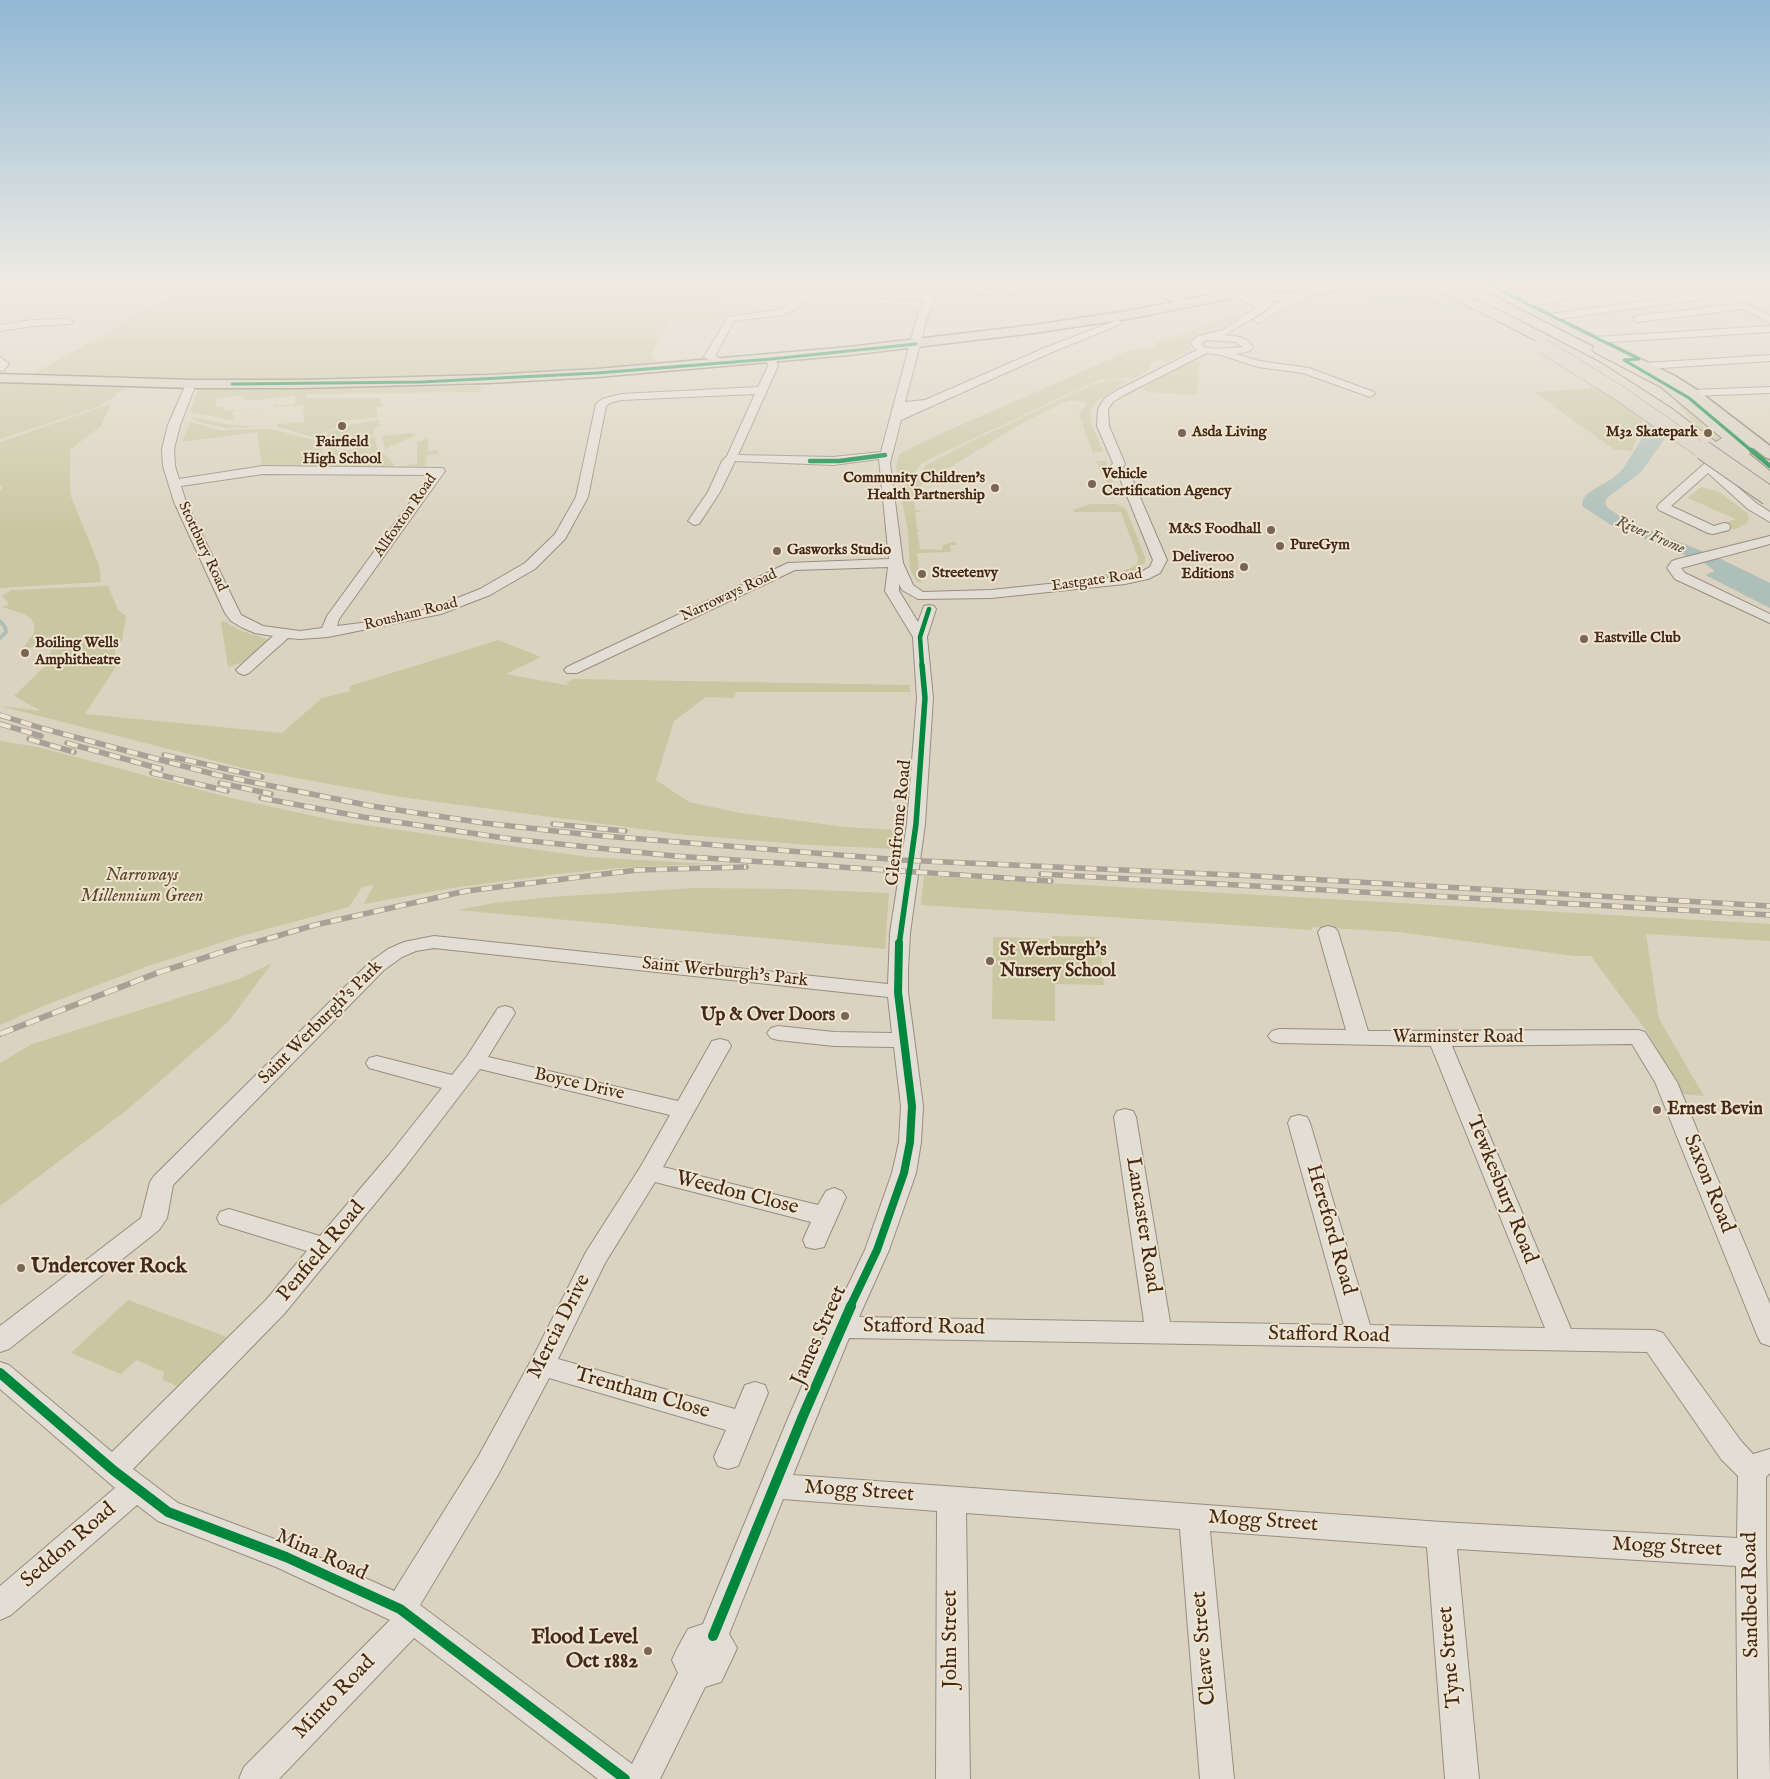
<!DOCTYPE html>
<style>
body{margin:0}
canvas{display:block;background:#dbd2c0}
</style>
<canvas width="1770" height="1779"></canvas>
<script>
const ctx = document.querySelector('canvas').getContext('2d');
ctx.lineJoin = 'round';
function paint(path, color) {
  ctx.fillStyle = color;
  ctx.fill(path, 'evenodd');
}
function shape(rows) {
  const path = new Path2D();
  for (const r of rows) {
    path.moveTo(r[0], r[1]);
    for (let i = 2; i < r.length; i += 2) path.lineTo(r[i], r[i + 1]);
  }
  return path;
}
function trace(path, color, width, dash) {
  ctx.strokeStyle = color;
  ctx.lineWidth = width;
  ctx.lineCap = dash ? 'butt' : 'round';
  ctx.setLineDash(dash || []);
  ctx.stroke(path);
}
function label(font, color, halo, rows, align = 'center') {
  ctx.font = font + ' "IM FELL English",serif';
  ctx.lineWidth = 4;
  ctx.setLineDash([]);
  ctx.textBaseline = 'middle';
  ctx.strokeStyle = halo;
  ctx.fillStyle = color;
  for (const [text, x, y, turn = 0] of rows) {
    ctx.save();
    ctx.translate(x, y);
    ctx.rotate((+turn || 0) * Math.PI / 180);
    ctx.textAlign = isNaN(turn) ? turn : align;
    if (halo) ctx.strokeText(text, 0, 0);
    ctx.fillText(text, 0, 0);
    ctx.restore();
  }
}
const green = shape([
 [188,286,759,286,743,295,721,301,731,315,720,317,719,319,674,318,651,353,661,368,425,379,258,381,32,375],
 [1353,286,1372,286,1373,290,1387,293,1400,291,1397,287,1406,287,1446,303,1409,301,1343,289],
 [1335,291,1400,303,1457,308,1473,315,1391,306,1329,293],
 [1226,317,1235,319,1214,332,1191,339,1188,342,1191,351,1168,362,1159,360,1151,363,1149,370,1135,378,1103,379,1087,385,922,463,910,479,898,476,896,467,899,454,938,435,1138,347,1146,349,1156,346,1157,342],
 [1192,361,1203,362,1200,364,1197,395,1147,392,1144,390,1144,387],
 [1109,380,1129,381,1097,401,1091,410,1091,422,1082,422,1079,414,1087,405,1085,403,1073,400,1062,403,1019,425,912,491,922,494,913,494,915,510,924,511,915,512,917,530,926,530,917,531,920,549,942,550,943,545,953,542,956,542,957,545,950,545,951,552,917,553,920,580,923,583,917,582,910,570,908,531,899,488,915,481,926,465,970,442,1091,385],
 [0,381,127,386,110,400,98,407,0,439],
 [482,386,479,392,308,394,306,398,380,398,382,406,376,407,378,417,347,420,347,423,325,432,322,438,319,439,278,427,278,424,304,422,303,405,275,407,275,404,277,403,278,406,295,404,295,396,244,401,244,396,217,398,216,407,224,407,224,411,266,407,233,411,233,420,231,420,190,412,198,389],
 [1598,388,1644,418,1632,451,1613,449,1534,392],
 [1673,397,1687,398,1762,461,1735,458,1679,440,1696,425],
 [111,404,101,426,70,450,70,494,99,565,101,582,0,588,0,491,3,488,0,484,0,442],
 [193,417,230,425,260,427,226,428,194,421,196,419,191,418],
 [379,420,380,425,373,430,374,435,336,439,326,437,328,432,343,426],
 [190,422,220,430,270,429,279,431,314,440,315,445,312,446,315,448,322,446,323,453,332,459,355,460,384,454,394,464,393,466,262,467,257,432,182,442],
 [1082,423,1091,423,1103,451,1093,453],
 [410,433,416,435,385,449,382,436],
 [375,437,378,452,370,456,342,458,329,452,330,446,339,451,351,450,367,443,354,441,356,439],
 [428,438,428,451,438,450,438,454,428,455,425,466,404,466,417,464,417,443,413,444],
 [1096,461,1106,461,1117,495,1109,496,1105,485,1108,485,1104,475,1102,475],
 [1701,487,1720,492,1747,513,1749,519,1747,523,1734,530,1721,524,1736,519,1687,498],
 [1091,504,1117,504,1126,509,1145,557,1145,562,1139,569,1119,576,1096,578,1094,575,1117,573,1131,568,1137,564,1138,558,1121,512,1074,512,1073,510],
 [108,586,118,610,126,616,122,641,118,642,115,647,115,660,112,661,111,665,117,665,85,714,282,733,322,698,350,691,350,686,498,640,541,657,506,674,566,685,570,684,565,683,574,679,910,685,910,692,736,692,734,698,706,697,674,721,656,780,689,802,740,813,845,827,898,830,897,849,811,845,686,835,401,797,247,769,0,706,41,711,14,696,49,662,44,661,55,646,23,648,34,633,34,624,31,619,24,614,2,607,9,604,2,596,11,590],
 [224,621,239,630,267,639,267,641,246,661,228,667,221,622],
 [0,741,38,747,231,798,337,821,588,857,709,864,631,867,557,874,452,888,364,904,374,885,362,887,349,907,241,936,145,967,43,1006,0,1025],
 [924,876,1770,924,1770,941,1646,934,1659,1019,1704,1096,1681,1094,1648,1033,1591,956,1574,956,1399,932,1312,927,1312,930,921,905],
 [694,888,792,889,889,893,885,949,457,910,495,903,551,897],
 [1052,936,1100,937,1104,985,1055,984,1055,1021,992,1019,993,937,1052,939],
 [272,963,228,1022,128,1109,0,1206,0,1063,32,1044,239,979],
 [128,1300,227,1337,177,1386,163,1380,164,1372,136,1360,121,1374,71,1353]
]);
const water = shape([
 [1292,286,1326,286,1409,301,1446,303,1457,308,1400,303,1354,294],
 [1646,419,1668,434,1641,472,1607,498,1605,503,1607,507,1625,520,1719,558,1770,583,1770,608,1707,576,1707,574,1715,571,1704,563,1611,525,1582,506,1583,499,1588,493,1613,478,1622,470,1640,442]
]);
const streamFar1 = shape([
 [1452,306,1475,307],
 [1513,318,1532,326,1573,349]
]);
const stream = shape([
 [0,621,5,627,6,632,0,638]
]);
const minor = shape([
 [80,286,91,286,85,292,116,292,121,295,116,298,72,296,72,292,80,286],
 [816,286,826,286,823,290,929,295,938,286,962,286,997,290,1031,286,1062,286,1058,289,997,296,945,290,935,299,929,310,905,402,925,400,1042,349,1115,321,1118,320,1123,323,1050,353,901,420,890,463,903,563,913,585,923,592,991,590,1125,576,1139,573,1150,567,1153,560,1119,476,1115,474,1111,466,1113,463,1097,426,1098,409,1105,398,1116,391,1197,350,1190,343,1196,337,1223,330,1256,308,1250,303,1234,299,1234,295,1237,294,1262,302,1258,292,1262,286,1268,286,1268,292,1273,301,1264,311,1225,335,1240,337,1248,341,1253,347,1250,351,1236,354,1259,361,1309,368,1374,392,1375,394,1370,397,1303,373,1258,367,1221,355,1207,353,1124,395,1113,402,1108,409,1109,426,1125,464,1123,467,1130,474,1167,560,1160,573,1148,579,1125,584,991,598,918,599,902,590,899,584,899,591,918,622,924,606,929,605,934,606,936,609,927,637,933,698,925,824,910,933,908,970,908,992,923,1106,921,1142,916,1173,889,1250,859,1317,1144,1322,1114,1117,1117,1111,1125,1109,1133,1111,1136,1117,1170,1322,1344,1325,1288,1123,1291,1117,1299,1115,1307,1117,1310,1123,1370,1325,1545,1328,1431,1046,1279,1043,1272,1041,1268,1036,1272,1031,1279,1029,1346,1030,1318,932,1321,928,1328,926,1335,928,1338,932,1368,1031,1638,1030,1645,1032,1677,1082,1770,1304,1770,1346,1761,1343,1757,1335,1655,1082,1632,1044,1452,1046,1571,1329,1654,1330,1663,1333,1741,1441,1753,1454,1770,1449,1770,1473,1766,1477,1766,1553,1770,1779,1738,1779,1736,1566,1457,1549,1479,1779,1445,1779,1427,1547,1210,1531,1234,1779,1200,1779,1180,1529,966,1513,970,1779,936,1779,937,1511,783,1499,729,1634,737,1648,732,1659,721,1682,705,1687,660,1779,598,1779,414,1638,279,1779,239,1779,244,1767,390,1620,276,1567,158,1521,137,1505,11,1615,0,1620,0,1586,115,1488,0,1389,0,1362,9,1365,112,1452,266,1300,307,1251,220,1224,217,1218,220,1212,229,1209,320,1236,389,1155,442,1088,369,1068,366,1063,369,1058,377,1056,452,1075,467,1056,498,1008,505,1006,512,1008,515,1013,488,1057,678,1101,712,1041,720,1039,728,1041,731,1046,663,1167,818,1205,826,1191,834,1188,842,1191,846,1197,827,1240,824,1247,815,1249,806,1247,803,1240,811,1222,655,1182,605,1263,558,1359,735,1409,745,1385,755,1382,765,1385,768,1393,738,1466,728,1469,718,1466,714,1457,726,1430,549,1378,498,1475,420,1605,632,1764,678,1673,672,1660,677,1649,688,1629,703,1624,789,1416,828,1327,865,1250,892,1173,899,1142,901,1106,894,1047,834,1046,778,1040,771,1038,767,1033,771,1028,778,1026,834,1032,892,1033,888,997,434,948,416,951,402,957,384,970,173,1185,167,1218,159,1230,9,1349,0,1352,0,1326,141,1218,150,1182,154,1176,370,962,388,949,404,942,434,936,888,984,890,933,907,824,917,698,913,637,885,591,888,567,795,570,577,673,567,673,564,670,567,667,788,563,889,559,879,459,833,465,735,461,720,492,699,524,694,525,688,521,708,492,722,461,727,456,755,394,621,400,610,403,606,406,588,497,565,539,535,569,490,595,441,614,328,637,300,639,288,638,249,673,244,675,239,673,236,670,239,667,273,636,255,633,241,627,231,621,225,613,174,502,163,466,162,449,168,425,186,384,191,381,196,384,180,425,174,449,175,466,179,479,263,466,443,468,445,471,339,619,337,626,369,622,432,608,480,589,525,563,555,534,576,497,596,404,602,399,621,394,758,387,768,366,766,359,771,356,775,357,778,366,738,455,833,457,881,452,919,310,925,300,815,295,792,311,782,315,734,321,715,356,725,361,725,365,717,365,704,357,728,317,777,310,786,307,816,286],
 [1208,340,1235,342,1243,347,1216,349,1204,347,1201,343,1208,340],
 [263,474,430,475,327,616,322,628,300,631,263,626,241,615,186,502,181,486,263,474],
 [480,1069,670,1115,641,1166,586,1252,533,1357,478,1457,394,1591,296,1547,178,1503,133,1469,284,1314,405,1167,480,1069],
 [849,1338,1647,1352,1721,1459,1738,1476,1737,1538,1441,1522,793,1475,849,1338],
 [1131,286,1145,286,1194,304,1192,306,1186,306,1131,286],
 [1502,286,1517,286,1495,294,1491,291,1502,286],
 [1607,286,1627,286,1523,308,1518,305,1523,302,1607,286],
 [1755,286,1770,286,1770,290,1550,320,1545,317,1550,314,1755,286],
 [1310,291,1315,294,1313,296,1285,307,1261,322,1258,323,1253,320,1279,303,1310,291],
 [1744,303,1770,316,1770,323,1743,309,1637,322,1632,319,1637,316,1744,303],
 [68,319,73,322,71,324,32,326,0,331,0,325,32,320,68,319],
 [1770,326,1770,332,1595,343,1590,340,1595,337,1770,326],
 [1770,355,1770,361,1646,369,1641,366,1646,363,1770,355],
 [0,357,9,364,4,370,0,371,0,357],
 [1770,387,1770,393,1692,396,1687,393,1692,390,1770,387],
 [1720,457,1726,461,1716,468,1756,503,1770,512,1770,522,1748,509,1708,473,1671,506,1714,526,1724,523,1729,524,1730,527,1729,530,1713,534,1708,533,1659,510,1657,507,1659,504,1704,464,1720,457],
 [1770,536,1770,544,1681,568,1685,573,1770,614,1770,623,1675,579,1667,568,1672,561,1678,559,1770,536]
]);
const major = shape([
 [1252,286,1278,286,1276,289,1253,293,1293,293,1321,286,1343,286,1341,289,1293,301,1249,300,1247,297,1252,294,1133,318,1034,333,849,355,597,377,489,383,301,388,191,388,0,382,0,374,191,380,301,380,489,375,597,369,849,347,1034,325,1133,310,1252,286],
 [1477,286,1493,286,1675,376,1697,390,1770,446,1770,459,1765,457,1687,396,1665,382,1477,286]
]);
const highway = shape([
 [1426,286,1444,286,1504,313,1601,363,1671,408,1716,442,1722,438,1661,387,1594,352,1592,349,1594,346,1604,346,1671,381,1752,446,1754,450,1749,454,1770,471,1770,485,1764,484,1742,466,1734,469,1728,468,1659,414,1591,369,1494,319,1426,286]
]);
const railFar1 = shape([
 [0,715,41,728,217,775,371,806,484,823,591,835,901,860,1255,876,1770,906],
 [0,724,41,736],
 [29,739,74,752],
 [67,743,161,769],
 [164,755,262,777],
 [152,773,227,791],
 [220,783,271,794],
 [261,798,363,817,511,839,675,856,1051,881],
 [553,824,625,831],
 [1041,874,1770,915],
 [246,945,315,925,466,891,637,870,746,867]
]);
const rail = shape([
 [0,1034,157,973,250,943]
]);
const highwayBridgeFar1 = shape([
 [1543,346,1619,393,1704,452]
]);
const highwayBridge = shape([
 [1703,450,1769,496]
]);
const cyclewayFar4 = shape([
 [1491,286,1639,359,1624,360,1689,398,1753,452],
 [232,384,421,382,597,373,771,359,916,344]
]);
const cyclewayFar3 = shape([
 [1751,450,1770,466],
 [810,461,839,461,885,455],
 [922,666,920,637,929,609]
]);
const cyclewayFar2 = shape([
 [899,945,916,824,925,698,922,665]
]);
const cyclewayFar1 = shape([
 [850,1307,877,1250,904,1173,910,1142,912,1106,898,992,899,943]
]);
const cycleway = shape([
 [0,1373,113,1470,168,1512,286,1557,400,1609,625,1779],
 [713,1636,803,1416,851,1306]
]);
const markers = [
 [342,426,5,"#7a6453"],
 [1182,433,5,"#7a6453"],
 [1708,433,5,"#7a6453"],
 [1092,484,5,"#7a6453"],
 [995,488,5,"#7a6453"],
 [1271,530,5,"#7a6453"],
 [1280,546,5,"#7a6453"],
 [777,551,5,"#7a6453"],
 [1244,567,5,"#7a6453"],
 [922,574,5,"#7a6453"],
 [1584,639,5,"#7a6453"],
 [25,653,5,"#7a6453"],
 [990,961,5,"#7a6453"],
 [845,1016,5,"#7a6453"],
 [1657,1110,5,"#7a6453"],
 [21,1268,5,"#7a6453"],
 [648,1651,5,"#7a6453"]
];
const farPoinames = [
 ["Asda Living",1192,433],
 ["M32 Skatepark",1698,433,"right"],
 ["Fairfield",342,443,"center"],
 ["High School",342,460,"center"],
 ["Vehicle",1102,475],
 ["Certification Agency",1102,492],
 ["Community Children's",985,479,"right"],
 ["Health Partnership",985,496,"right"],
 ["M&S Foodhall",1261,530,"right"],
 ["PureGym",1290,546],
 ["Gasworks Studio",787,551],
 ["Deliveroo",1234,558,"right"],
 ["Editions",1234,575,"right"],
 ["Streetenvy",932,574],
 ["Eastville Club",1594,639],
 ["Boiling Wells",35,644],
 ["Amphitheatre",35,661]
];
const farStreetnames = [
 ["Allfoxton Road",406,516,-55],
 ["Stottbury Road",202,547,65],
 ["Eastgate Road",1097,581,-8],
 ["Narroways Road",729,596,-25],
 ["Rousham Road",411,615,-14]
];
const farWaternames = [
 ["River Frome",1650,536,23]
];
const streetNames = [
 ["Glenfrome Road",900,823,-84],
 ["Saint Werburgh's Park",725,973,6],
 ["Saint Werburgh's Park",321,1023,-45],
 ["Warminster Road",1458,1038],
 ["Boyce Drive",579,1085,13]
];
const parkNames = [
 ["Narroways",142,876],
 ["Millennium Green",142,897]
];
const poiNames = [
 ["St Werburgh's",1000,951],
 ["Nursery School",1000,972],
 ["Up & Over Doors",835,1016,"right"],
 ["Ernest Bevin",1667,1110]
];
const nearStreetnames = [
 ["Saxon Road",1708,1184,68],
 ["Tewkesbury Road",1501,1190,68],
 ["Weedon Close",737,1194,14],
 ["Lancaster Road",1142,1225,81],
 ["Hereford Road",1330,1230,74],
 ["Penfield Road",322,1252,-50],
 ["Mercia Drive",560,1327,-63],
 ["Stafford Road",924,1328,1],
 ["James Street",820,1336,-66],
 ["Stafford Road",1329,1336,1],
 ["Trentham Close",642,1394,16],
 ["Mogg Street",859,1492,4],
 ["Mogg Street",1263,1522,4],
 ["Seddon Road",69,1546,-41],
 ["Mogg Street",1667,1548,3],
 ["Mina Road",321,1556,24],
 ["Sandbed Road",1752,1595,-91],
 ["John Street",952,1639,-90],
 ["Cleave Street",1205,1648,-95],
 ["Tyne Street",1451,1657,-95],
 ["Minto Road",335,1698,-46]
];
const nearPoinames = [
 ["Undercover Rock",31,1268],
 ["Flood Level",638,1639,"right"],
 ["Oct 1882",638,1663,"right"]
];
paint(green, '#cac6a1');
paint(water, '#aebfb9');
trace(streamFar1, '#aebfb9', 3);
trace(stream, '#aebfb9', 4);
trace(minor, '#978e81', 2);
trace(major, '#80776c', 3);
trace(highway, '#80776c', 2);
paint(minor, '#e3ded5');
paint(major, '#d8cfc0');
paint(highway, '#d8cfc0');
trace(railFar1, '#a8a198', 5.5);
trace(rail, '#a8a198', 6);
trace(railFar1, '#efe4ce', 4, [11]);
trace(rail, '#efe4ce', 4.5, [14]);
trace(highwayBridgeFar1, '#80776c', 16, []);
trace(highwayBridge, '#80776c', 21, []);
trace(highwayBridgeFar1, '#d8cfc0', 15);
trace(highwayBridge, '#d8cfc0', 19);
trace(cyclewayFar4, '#00873e', 3);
trace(cyclewayFar3, '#00873e', 4.5);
trace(cyclewayFar2, '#00873e', 5.5);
trace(cyclewayFar1, '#00873e', 8);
trace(cycleway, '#00873e', 10);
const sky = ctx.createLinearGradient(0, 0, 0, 535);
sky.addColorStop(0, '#91b8d5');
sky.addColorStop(0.53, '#efebe3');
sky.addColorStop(1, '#efebe300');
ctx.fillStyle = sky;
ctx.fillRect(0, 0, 1770, 535);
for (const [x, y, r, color] of markers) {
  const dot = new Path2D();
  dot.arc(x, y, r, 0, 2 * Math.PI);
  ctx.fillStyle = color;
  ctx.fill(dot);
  trace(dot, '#efe4ce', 2);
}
label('bold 15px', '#452918', '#efe4ce', farPoinames, 'left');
label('15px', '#452918', '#efe4ce', farStreetnames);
label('italic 16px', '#5a4c40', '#efe4ce', farWaternames);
label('18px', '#452918', '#efe4ce', streetNames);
label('italic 18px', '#5d462e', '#efe4ce', parkNames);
label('bold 18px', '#452918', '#efe4ce', poiNames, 'left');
label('21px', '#452918', '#efe4ce', nearStreetnames);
label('bold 21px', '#452918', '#efe4ce', nearPoinames, 'left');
</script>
